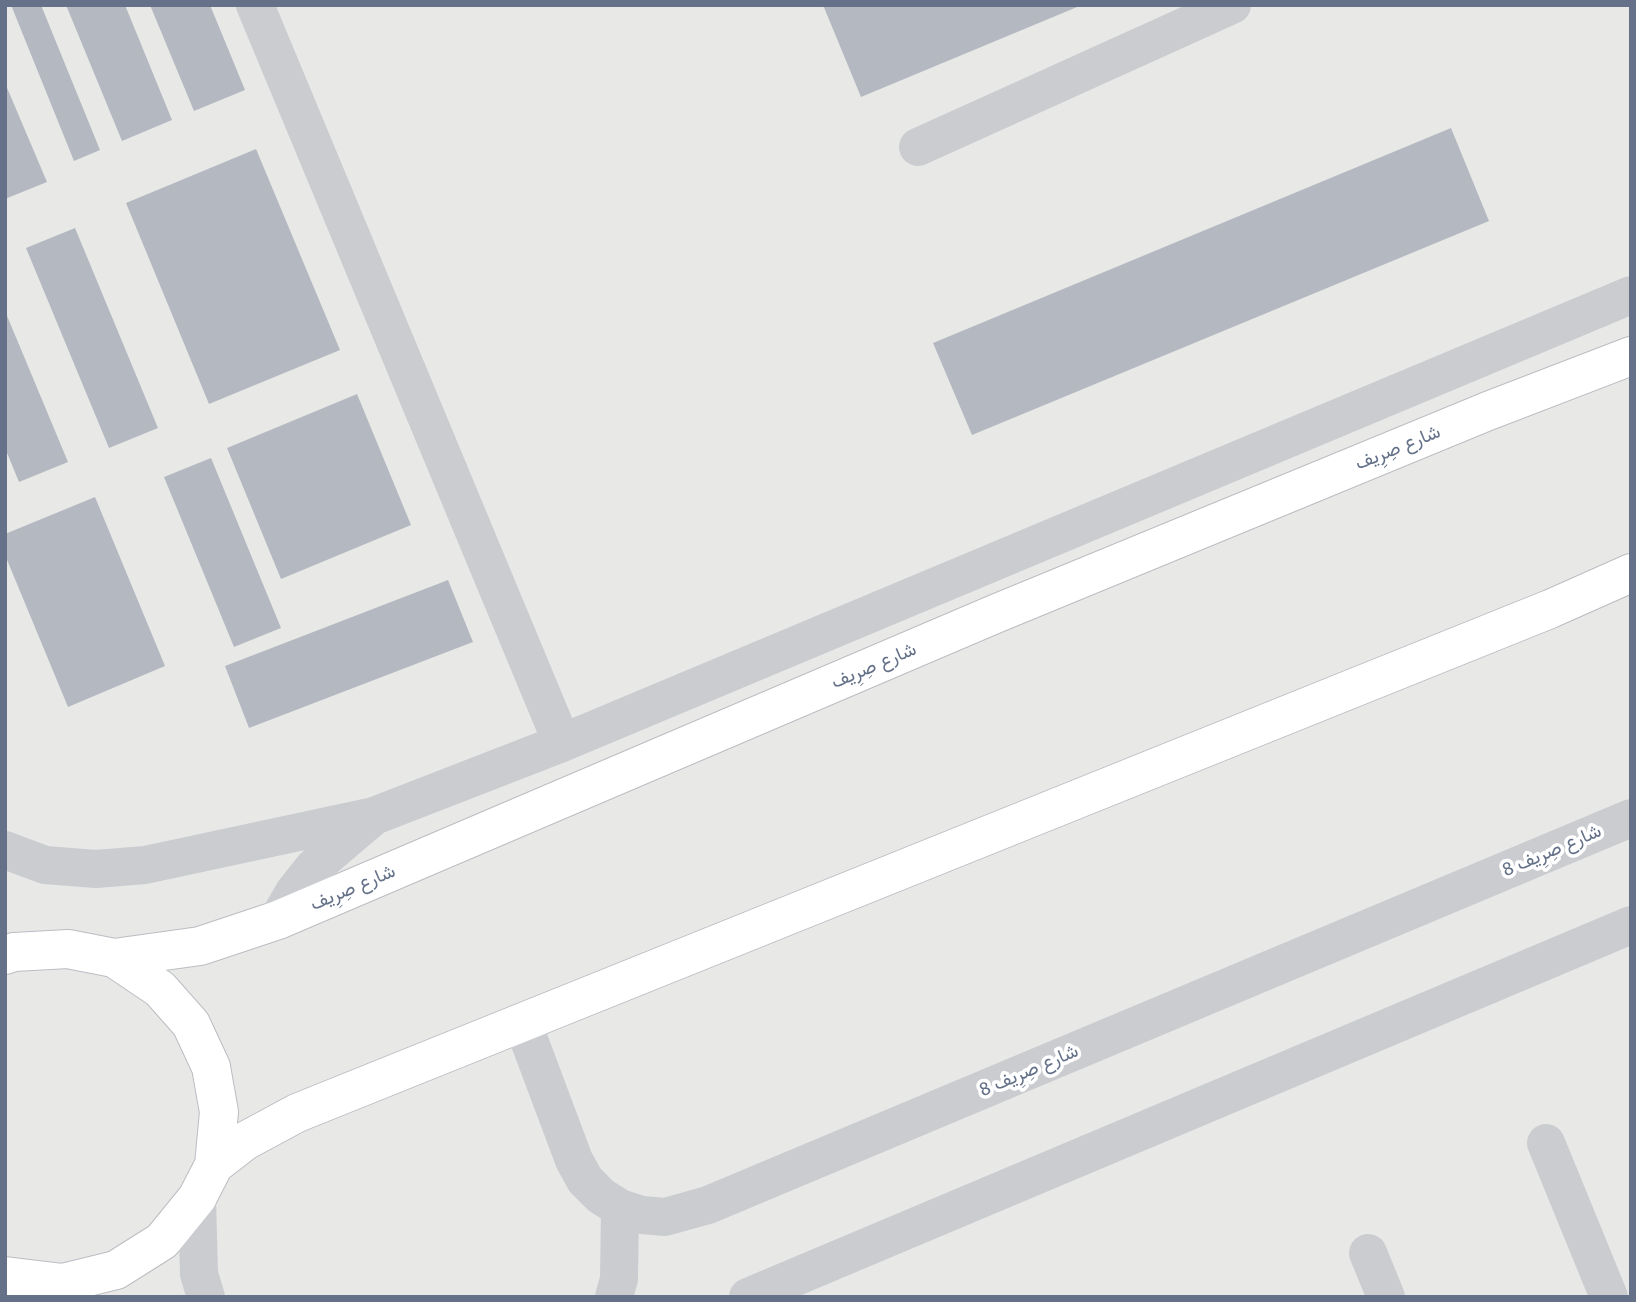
<!DOCTYPE html>
<meta charset="utf-8">
<style>
body{margin:0}
#map{position:relative;width:1636px;height:1302px;overflow:hidden;background:#f7f8f4;font-family:"Fira Sans",sans-serif}
canvas{display:block}
.frame{position:absolute;inset:0;border:7px solid #647188;pointer-events:none}
</style>
<div id="map">
<canvas width="1636" height="1302"></canvas>
<div class="frame"></div>
</div>
<script>
const ctx = document.querySelector('canvas').getContext('2d');
ctx.lineJoin = 'round';
function paint(path, color) {
  ctx.fillStyle = color;
  ctx.fill(path, 'evenodd');
}
function shape(rows) {
  const path = new Path2D();
  for (const r of rows) {
    path.moveTo(r[0], r[1]);
    for (let i = 2; i < r.length; i += 2) path.lineTo(r[i], r[i + 1]);
  }
  return path;
}
function trace(path, color, width, dash) {
  ctx.strokeStyle = color;
  ctx.lineWidth = width;
  ctx.lineCap = dash ? 'butt' : 'round';
  ctx.setLineDash(dash || []);
  ctx.stroke(path);
}
function label(font, color, halo, rows, align = 'center') {
  ctx.font = font + ' "Fira Sans",Vazirmatn,sans-serif';
  ctx.lineWidth = 7;
  ctx.setLineDash([]);
  ctx.textBaseline = 'middle';
  ctx.strokeStyle = halo;
  ctx.fillStyle = color;
  for (const [text, x, y, turn = 0] of rows) {
    ctx.save();
    ctx.translate(x, y);
    ctx.rotate((+turn || 0) * Math.PI / 180);
    ctx.textAlign = isNaN(turn) ? turn : align;
    if (halo) ctx.strokeText(text, 0, 0);
    ctx.fillText(text, 0, 0);
    ctx.restore();
  }
}
const built = shape([
 [5,5,1631,5,1631,1297,5,1297]
]);
const building = shape([
 [11,5,41,5,100,150,74,161],
 [66,5,125,5,172,120,122,141],
 [150,5,210,5,245,90,194,111],
 [823,5,1082,5,861,97],
 [5,83,47,182,5,199],
 [1451,128,1489,221,972,435,933,343],
 [256,149,340,350,209,404,126,203],
 [75,228,158,428,109,448,26,248],
 [5,311,68,462,19,482,5,448],
 [357,394,411,525,281,579,227,448],
 [211,458,281,628,234,647,164,477],
 [95,497,165,666,68,707,5,555,5,534],
 [448,580,473,642,249,728,225,666]
]);
const minor = shape([
 [255,5,562,743],
 [918,147,1232,5],
 [5,850,45,865,96,869,145,865,369,817],
 [278,920,294,892,313,868,374,816,562,743,1631,295],
 [523,1024,574,1160,585,1180,601,1196,620,1208,642,1215,665,1217,708,1205,1631,818],
 [1546,1143,1609,1297],
 [197,1198,199,1274,206,1297],
 [1368,1253,1386,1297],
 [614,1297,619,1279,620,1208],
 [748,1297,1631,925]
]);
const major = shape([
 [5,955,14,952,68,949,114,958,160,989,191,1024,211,1067,219,1112,214,1165,197,1198,162,1241,116,1270,63,1283,5,1276],
 [114,958,200,946,278,920,995,614,1488,411,1631,356],
 [214,1165,245,1141,297,1113,1550,609,1631,573]
]);
const streetNames = [
 ["شارع صِرِيف",1398,448,-22],
 ["شارع صِرِيف",874,666,-23],
 ["شارع صِرِيف 8",1552,851,-23],
 ["شارع صِرِيف",353,888,-23],
 ["شارع صِرِيف 8",1029,1071,-23]
];
paint(built, '#e8e8e7');
paint(building, '#b4b9c1');
trace(major, '#babdc2', 40);
trace(minor, '#caccd0', 38);
trace(major, '#fff', 38);
label('19px', '#647188', '#fff', streetNames);
</script>
